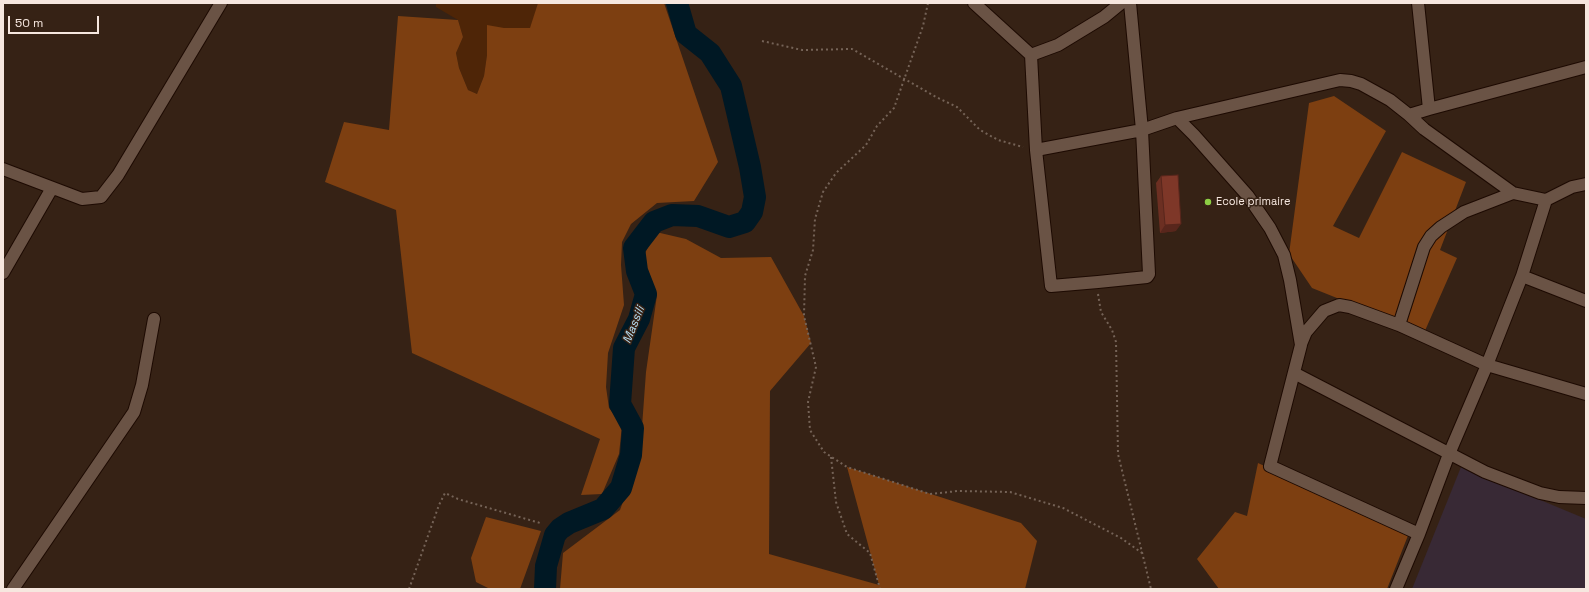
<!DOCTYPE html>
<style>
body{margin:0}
#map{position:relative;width:1589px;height:592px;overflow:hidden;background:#362215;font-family:"Space Grotesk",sans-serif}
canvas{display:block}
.frame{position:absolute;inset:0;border:4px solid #f6e7df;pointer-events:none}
.scale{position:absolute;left:8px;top:16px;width:91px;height:18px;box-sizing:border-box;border:2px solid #f6e7df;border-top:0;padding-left:5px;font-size:12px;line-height:14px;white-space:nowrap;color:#f6e7df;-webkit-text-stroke:3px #362215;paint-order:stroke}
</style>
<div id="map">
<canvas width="1589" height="592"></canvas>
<div class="frame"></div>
<div class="scale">50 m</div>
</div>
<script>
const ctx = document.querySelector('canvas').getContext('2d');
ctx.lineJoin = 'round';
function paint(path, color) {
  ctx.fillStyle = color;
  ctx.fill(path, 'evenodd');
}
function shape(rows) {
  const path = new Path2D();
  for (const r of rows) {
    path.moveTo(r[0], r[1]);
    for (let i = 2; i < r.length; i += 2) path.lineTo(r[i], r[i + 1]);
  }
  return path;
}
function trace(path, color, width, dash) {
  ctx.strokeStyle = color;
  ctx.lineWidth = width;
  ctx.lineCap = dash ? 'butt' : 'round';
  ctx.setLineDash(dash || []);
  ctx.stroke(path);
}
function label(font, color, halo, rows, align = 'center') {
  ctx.font = font + ' "Space Grotesk",sans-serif';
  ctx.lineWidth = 3;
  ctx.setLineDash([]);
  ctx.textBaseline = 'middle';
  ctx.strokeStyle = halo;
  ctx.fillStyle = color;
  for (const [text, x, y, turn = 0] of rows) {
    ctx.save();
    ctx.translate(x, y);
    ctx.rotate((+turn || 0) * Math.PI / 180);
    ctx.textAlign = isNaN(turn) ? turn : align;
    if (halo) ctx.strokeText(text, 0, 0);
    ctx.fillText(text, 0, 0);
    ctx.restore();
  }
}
const education = shape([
 [1461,467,1586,519,1586,589,1412,589]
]);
const green = shape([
 [436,3,538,3,531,28,504,28,487,55,484,76,477,94,468,90,459,68,456,53,463,37,458,20,436,7]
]);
const forest = shape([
 [538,3,664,3,718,162,694,201,657,203,631,224,622,242,621,265,624,305,608,353,606,387,609,408,622,425,619,454,602,494,581,495,600,439,412,353,396,210,325,182,344,122,389,130,398,16,458,20,463,37,456,53,459,68,468,90,477,94,484,76,487,55,487,25,504,28,530,28],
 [1334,96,1386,131,1333,226,1359,238,1402,152,1466,182,1440,250,1457,258,1424,333,1312,288,1289,254,1309,103],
 [656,232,686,239,721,258,771,257,804,316,811,343,770,391,769,554,879,585,847,467,1021,523,1037,541,1025,589,560,589,563,553,620,510,640,454,646,372,657,295,643,257],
 [1258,463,1409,533,1387,589,1219,589,1197,559,1235,512,1247,516],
 [486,517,541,531,520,589,490,589,476,582,471,558]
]);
const river = shape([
 [545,589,546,566,555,535,560,529,569,523,603,509,621,488,631,455,633,428,620,404,624,348,639,319,646,294,637,271,634,248,654,222,672,215,698,216,729,227,745,222,752,212,755,197,750,167,731,86,710,53,686,34,677,3]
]);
const path = shape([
 [928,3,923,26,894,108,877,126,866,145,836,173,823,192,815,219,813,250,805,276,804,316,816,367,808,402,810,430,824,452,847,467,930,494,958,491,1010,492,1063,508,1121,538,1142,553],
 [762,41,802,50,852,49,936,97,957,107,980,130,998,140,1023,147],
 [1098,294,1101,312,1112,330,1116,342,1118,454,1151,589],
 [831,457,836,502,847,534,870,553,880,589],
 [409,589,439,505,445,493,458,499,540,523]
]);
const minor = shape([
 [974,3,1031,55,1036,150,1051,286,1098,282,1147,277,1149,274,1142,130,1130,3],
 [1418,3,1429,109,1409,115,1424,129,1513,193,1546,200,1572,187,1586,184],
 [1031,55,1058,45,1104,17,1121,3],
 [1429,109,1586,67],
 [1177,118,1340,80,1351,81,1361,84,1390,100,1409,115],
 [1036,150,1142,130,1177,118,1194,135,1248,196,1270,228,1284,255,1290,280,1301,345,1270,466,1419,534],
 [3,169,82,199,101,197,118,175,221,3],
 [3,273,52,188],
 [1522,276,1586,301],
 [1399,325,1424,247,1431,236,1441,227,1464,212,1513,193],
 [1301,344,1306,332,1324,311,1339,305,1350,307,1399,325,1487,365,1586,394],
 [1294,373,1485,472,1540,493,1559,497,1586,498],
 [13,589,134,412,142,385,154,319],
 [1396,589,1419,534,1449,454,1487,365,1522,276,1546,200]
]);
const wall = shape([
 [1161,176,1176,231,1160,233,1156,183]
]);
const shadedWall = shape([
 [1181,224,1176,231,1160,233,1165,225]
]);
const building = shape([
 [1178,175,1181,224,1165,225,1161,176,1178,175]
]);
const markers = [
 [1208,202,4,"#8dce44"]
];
const poiNames = [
 ["Ecole primaire",1216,202]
];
const waterNames = [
 ["Massili",634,325,-68]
];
paint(education, '#382935');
paint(green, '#4e2507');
paint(forest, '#7d3f11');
trace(river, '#001824', 22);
trace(minor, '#1d0a02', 14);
trace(path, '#756357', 2, [2, 3]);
trace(minor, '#6a5345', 12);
paint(wall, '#6c2f22');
paint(shadedWall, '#58261c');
paint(building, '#7e3728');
trace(building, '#58261c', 1);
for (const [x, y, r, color] of markers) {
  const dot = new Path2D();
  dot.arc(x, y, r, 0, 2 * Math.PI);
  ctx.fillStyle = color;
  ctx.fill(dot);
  trace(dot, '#362215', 1.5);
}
label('11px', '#f6e7df', '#362215', poiNames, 'left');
label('italic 12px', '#b7e1f7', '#362215', waterNames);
</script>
